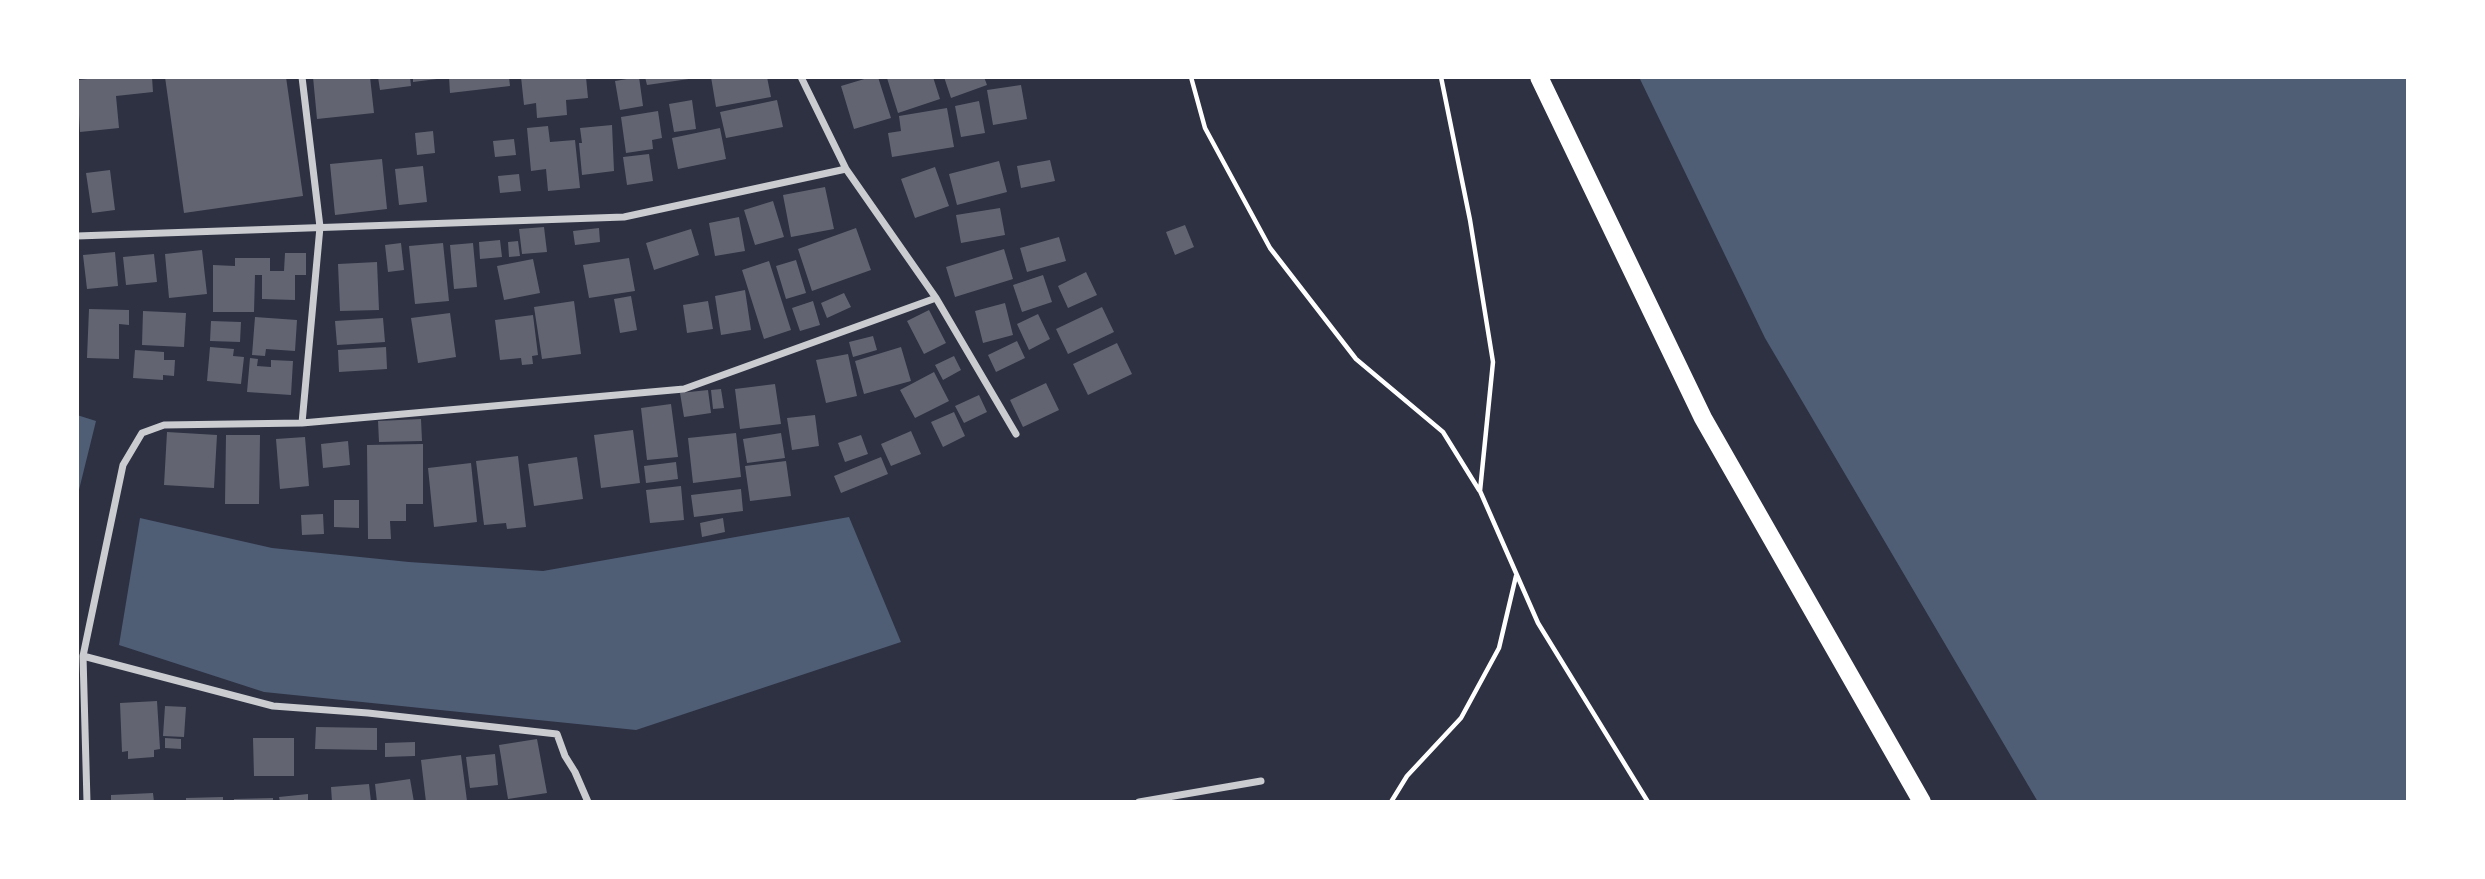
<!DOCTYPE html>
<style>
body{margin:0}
#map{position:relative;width:2485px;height:879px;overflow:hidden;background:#2d3142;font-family:"DM Sans",sans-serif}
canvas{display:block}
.frame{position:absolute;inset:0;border:79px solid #fff;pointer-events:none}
</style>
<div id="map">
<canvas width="2485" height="879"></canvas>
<div class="frame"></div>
</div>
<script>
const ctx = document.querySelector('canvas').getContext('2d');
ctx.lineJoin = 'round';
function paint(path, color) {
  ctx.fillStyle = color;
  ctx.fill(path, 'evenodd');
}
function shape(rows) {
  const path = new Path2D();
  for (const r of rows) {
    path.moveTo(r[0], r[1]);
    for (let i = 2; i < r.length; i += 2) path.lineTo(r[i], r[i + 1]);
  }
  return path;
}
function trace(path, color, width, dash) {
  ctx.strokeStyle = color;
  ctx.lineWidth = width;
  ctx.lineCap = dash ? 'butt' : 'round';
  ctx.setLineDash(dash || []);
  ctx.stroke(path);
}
const water = shape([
 [1639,77,2408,77,2408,802,2038,802,1765,338],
 [77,415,96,421,77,498],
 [849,517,901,642,636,730,264,692,119,645,140,518,272,548,409,562,543,571]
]);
const building = shape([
 [109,77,152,77,153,92,116,96,119,128,80,132,77,80],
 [165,77,286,77,303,196,184,213],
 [313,77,370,77,374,113,317,119],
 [378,77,410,77,411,86,380,90],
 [413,77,437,77,437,79,413,82],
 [449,77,509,77,510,86,450,93],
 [521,77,586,77,588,98,566,100,567,115,537,118,536,103,524,105],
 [639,77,643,106,620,110,615,81],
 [645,77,689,77,689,79,647,85],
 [711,77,767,77,771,97,716,107],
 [871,77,878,77,891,118,854,129,841,86],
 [891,77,933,77,940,99,898,113,887,78],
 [944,77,984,77,987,85,951,98],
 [1021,85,1027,119,993,125,987,90],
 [692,100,696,129,674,132,669,104],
 [777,100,783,127,726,138,720,112],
 [979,101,985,133,961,137,955,106],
 [947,108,954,147,892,157,888,133,901,131,899,116],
 [658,111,662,138,652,140,653,149,626,153,621,117],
 [612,125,614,171,582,175,579,143,582,143,580,128],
 [548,126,550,142,575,140,580,188,548,191,546,169,531,171,527,128],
 [720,128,726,159,678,169,672,138],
 [433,131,435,153,417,155,415,133],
 [514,139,516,155,495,157,493,141],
 [649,154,653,181,627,185,623,157],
 [382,159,387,209,335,215,330,164],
 [1050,160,1055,181,1021,188,1017,166],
 [999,161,1007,192,957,205,949,174],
 [423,166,427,202,399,205,395,169],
 [935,167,949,206,915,218,901,179],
 [110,170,115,210,92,213,86,173],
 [519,174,521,191,500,193,498,176],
 [825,187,834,229,791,237,783,195],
 [773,201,784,237,755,245,744,210],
 [1000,208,1005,235,961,243,956,215],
 [739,217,745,251,715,256,709,223],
 [1185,225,1194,247,1175,255,1166,232],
 [544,227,547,252,522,254,519,229],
 [599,228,600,242,575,245,573,231],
 [856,228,871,270,812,291,798,249],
 [691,229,699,255,654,270,646,243],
 [1059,237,1066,261,1027,272,1020,248],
 [500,240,502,257,480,259,479,242],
 [518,241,520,256,509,257,508,242],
 [401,243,404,270,388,272,385,245],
 [443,243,449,301,415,304,409,246],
 [473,243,477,287,454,289,450,245],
 [1004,249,1013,279,955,297,946,267],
 [202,250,207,294,169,298,165,254],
 [115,252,118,286,87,289,83,255],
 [285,253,306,253,306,275,295,275,295,300,262,299,262,275,255,275,254,312,213,312,213,265,235,266,235,258,270,258,270,271,284,271],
 [154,254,157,282,126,285,123,257],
 [629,258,635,291,589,298,583,265],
 [533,259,540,293,504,300,497,266],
 [796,260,806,293,786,299,776,266],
 [769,261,791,330,764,339,742,270],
 [377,262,379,310,340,311,338,264],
 [1086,272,1097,295,1068,308,1058,286],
 [1043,275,1052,302,1022,312,1013,285],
 [745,290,751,330,721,335,715,296],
 [844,293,851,307,827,318,821,303],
 [631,296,637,330,620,333,614,299],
 [574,301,581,354,542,359,534,307],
 [708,301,713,329,687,333,683,305],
 [813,301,820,325,800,331,792,308],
 [1005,303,1013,335,983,343,975,311],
 [1102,307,1114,332,1068,354,1056,329],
 [89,309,129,310,129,325,119,324,119,359,87,358],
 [929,310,946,343,924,354,907,321],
 [143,311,186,313,184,347,142,345],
 [450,313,456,357,418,363,411,318],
 [1038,314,1050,339,1029,350,1017,324],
 [533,315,538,355,532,356,533,364,522,365,521,358,500,360,495,320],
 [255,317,297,320,295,351,266,349,265,356,252,355],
 [383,318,385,342,337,345,335,321],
 [211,321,241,322,240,342,210,341],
 [873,336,877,350,853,357,849,342],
 [1017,341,1025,358,996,372,988,355],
 [1117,343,1132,374,1088,395,1073,364],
 [210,347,234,349,233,356,244,357,241,384,207,381],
 [386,347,387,369,339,372,338,350],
 [901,347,911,381,864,394,855,361],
 [135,350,164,352,164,360,175,360,174,376,163,375,163,380,133,378],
 [848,354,857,396,826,403,816,360],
 [954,356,961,370,943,380,935,365],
 [250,358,258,359,257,366,271,367,271,360,293,361,291,395,247,392],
 [934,372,949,401,915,418,900,390],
 [1046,383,1059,410,1023,427,1010,400],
 [775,384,781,424,740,429,735,389],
 [721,389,724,408,713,409,711,390],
 [708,390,711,413,684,417,680,393],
 [979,395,987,412,964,423,955,406],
 [671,404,678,457,647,460,641,408],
 [954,412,965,436,943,447,931,422],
 [815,415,819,446,792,450,787,418],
 [421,419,422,441,379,442,378,421],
 [633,430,640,483,601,488,594,435],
 [911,431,921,454,891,466,881,444],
 [167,432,217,435,214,488,164,485],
 [736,433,741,477,693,483,688,438],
 [781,433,785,458,747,463,743,439],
 [226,435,260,435,259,504,225,504],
 [861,435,868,454,845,462,838,443],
 [305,437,309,486,280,489,276,439],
 [348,441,350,465,323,468,321,444],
 [423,444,423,504,406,504,406,521,390,521,391,539,368,539,367,445],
 [518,456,526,527,507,529,506,523,484,525,476,461],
 [577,457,583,499,534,506,528,464],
 [881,457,888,474,841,493,834,476],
 [786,461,791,496,750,501,745,466],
 [676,462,678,479,646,483,644,466],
 [471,463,477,522,434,527,428,468],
 [681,486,684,520,650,523,646,490],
 [741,489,743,511,694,517,691,495],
 [334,500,359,500,359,528,334,527],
 [323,514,324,534,302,535,301,515],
 [723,518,725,532,702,537,700,523],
 [157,701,160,749,154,750,154,757,128,759,128,751,122,752,120,703],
 [165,706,186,707,184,737,163,736],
 [316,727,377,728,377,750,315,749],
 [165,738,181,739,181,749,165,748],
 [253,738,294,738,294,776,254,776],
 [537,739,547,793,508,799,499,745],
 [415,742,415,756,385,757,385,743],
 [495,754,498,785,470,788,466,757],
 [461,755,467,801,426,802,421,760],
 [410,779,414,802,377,802,375,784],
 [369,784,371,802,332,802,331,787],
 [153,793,154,802,111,802,111,795],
 [308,794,308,802,280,802,279,797],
 [223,797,223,802,186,802,186,798],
 [273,798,273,802,234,802,234,799]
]);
const path = shape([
 [1191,77,1205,128,1270,248,1356,359,1443,432,1479,490],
 [1441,77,1470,220,1493,362,1480,491,1538,623,1648,802],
 [1391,802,1407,776,1461,718,1499,648,1516,576]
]);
const minor = shape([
 [302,77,320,227,302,423],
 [801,77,846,169,936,298,1016,434],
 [77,236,624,217,846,169],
 [83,656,87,802],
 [588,802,575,772,565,756,557,734,368,713,273,706,83,656,123,465,142,433,164,425,302,423,684,389,936,298],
 [1139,802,1261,781]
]);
const primary = shape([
 [1539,77,1703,418,1922,802]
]);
paint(water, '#4f5d75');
paint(building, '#626471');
trace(path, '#fff', 4.5);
trace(minor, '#caccd0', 7);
trace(primary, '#fff', 18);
</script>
